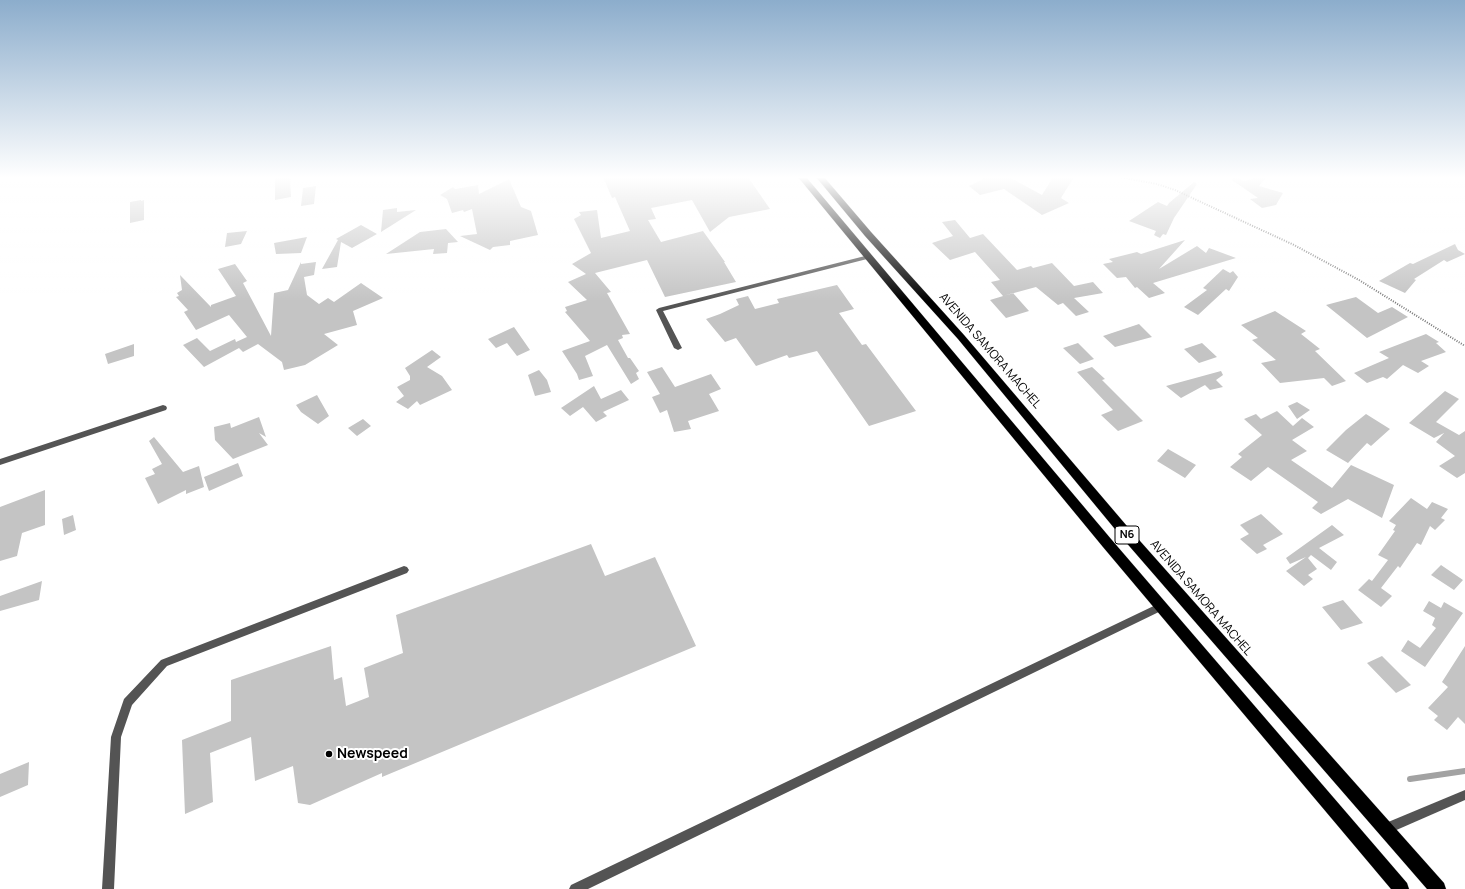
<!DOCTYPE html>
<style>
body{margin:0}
canvas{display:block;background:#fff}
</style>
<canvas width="1465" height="889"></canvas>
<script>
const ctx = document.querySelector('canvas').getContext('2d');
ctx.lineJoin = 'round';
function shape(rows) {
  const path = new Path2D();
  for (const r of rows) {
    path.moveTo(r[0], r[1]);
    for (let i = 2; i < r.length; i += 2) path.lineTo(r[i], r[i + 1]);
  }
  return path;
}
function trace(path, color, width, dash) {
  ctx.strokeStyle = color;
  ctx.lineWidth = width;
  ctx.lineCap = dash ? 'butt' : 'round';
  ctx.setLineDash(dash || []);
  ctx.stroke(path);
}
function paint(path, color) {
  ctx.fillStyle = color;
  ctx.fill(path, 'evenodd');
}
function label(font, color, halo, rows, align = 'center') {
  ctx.font = font + ' Manrope,sans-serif';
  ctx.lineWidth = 4;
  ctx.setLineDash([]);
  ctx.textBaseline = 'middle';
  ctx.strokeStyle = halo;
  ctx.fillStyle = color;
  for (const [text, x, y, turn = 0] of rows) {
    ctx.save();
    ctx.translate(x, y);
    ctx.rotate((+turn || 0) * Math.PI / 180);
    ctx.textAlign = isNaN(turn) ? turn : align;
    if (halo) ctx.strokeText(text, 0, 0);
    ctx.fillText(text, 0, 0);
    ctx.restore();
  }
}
const stream = shape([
 [1410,779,1465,771]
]);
const building = shape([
 [281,177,290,177,291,197,275,200,275,178],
 [603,177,748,177,770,209,729,217,710,232,692,200,651,208,656,219,648,220,661,242,703,231,725,262,724,262,736,282,665,297,647,260,595,273,611,292,607,293,630,334,622,335,623,338,618,340,628,358,630,358,639,371,636,373,639,379,631,384,607,345,585,356,593,376,579,380,577,374,562,351,590,341,565,312,567,311,565,307,587,300,568,282,586,274,572,264,591,253,574,219,581,215,579,212,597,210,601,238,630,231,615,197,612,198],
 [987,177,1009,177,1042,195,1053,177,1074,177,1061,198,1069,203,1042,215,1004,189,980,195,969,186],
 [1234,177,1245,181,1257,177,1266,177,1259,186,1283,193,1276,205,1262,208,1250,199,1258,198,1232,180],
 [509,179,521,207,531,211,538,235,510,241,510,245,493,247,490,250,460,236,477,234,472,209,464,212,463,210,452,213,447,199,440,195,453,187,455,189,478,185,479,194],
 [1194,182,1197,184,1174,218,1166,235,1163,234,1160,238,1154,235,1156,231,1129,221,1158,202,1167,206,1169,203],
 [316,186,314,204,301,206,303,188],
 [141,200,141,201,144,200,144,220,130,223,130,202],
 [397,208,397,212,416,210,381,232,383,210],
 [955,220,970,238,983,234,1017,270,1031,266,1033,268,1052,263,1074,286,1093,282,1103,293,1074,298,1089,312,1076,316,1063,303,1058,305,1036,287,1003,296,991,282,1000,280,975,252,950,260,932,243,953,236,942,222],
 [361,225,377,234,352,248,341,242,337,267,322,269,338,240,336,239],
 [446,229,458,242,448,243,447,253,433,254,434,249,386,254,420,232],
 [247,231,241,244,225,247,227,233],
 [307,237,301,253,276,254,274,243],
 [1185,240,1159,269,1197,246,1206,253,1209,248,1236,258,1153,283,1165,293,1149,298,1137,287,1135,288,1126,277,1117,278,1103,264,1113,262,1109,259,1137,252,1141,254],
 [1455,244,1458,250,1465,254,1447,262,1444,260,1414,279,1416,280,1405,293,1379,281,1410,263,1413,264],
 [301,262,301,264,316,262,314,275,304,277,307,295,319,304,328,298,334,302,361,283,383,298,353,311,357,325,324,334,338,345,305,365,284,370,282,362,258,344,243,352,239,348,204,367,183,345,197,338,210,351,235,339,236,342,247,337,229,315,196,330,184,312,188,310,176,297,179,296,177,293,182,290,180,275,211,307,211,305,236,296,218,269,235,264,247,281,243,283,271,336,274,293,288,290],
 [1223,269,1230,273,1233,271,1238,277,1229,291,1226,289,1198,315,1184,307,1207,290,1203,288],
 [837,285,854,309,839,313,862,345,866,344,916,411,869,426,817,351,789,358,787,355,756,366,736,338,725,342,706,319,720,314,739,305,736,299,748,296,755,309,779,303,777,299],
 [1013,293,1029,311,1006,318,990,300],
 [1356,297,1378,313,1392,307,1408,317,1367,338,1326,305],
 [1275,311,1306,331,1301,334,1320,349,1315,351,1346,381,1332,386,1324,378,1280,383,1261,363,1276,360,1252,340,1258,338,1241,325],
 [1139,324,1152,337,1115,347,1103,336],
 [514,327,530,350,517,356,507,343,496,348,488,339],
 [1426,334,1439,342,1436,343,1446,352,1421,361,1429,366,1418,373,1403,365,1387,379,1383,377,1367,383,1354,373,1389,358,1379,352],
 [1078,343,1094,359,1080,364,1063,348],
 [1202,343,1217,357,1199,363,1184,349],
 [134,344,134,356,108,364,105,354],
 [432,350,441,357,427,367,442,376,452,390,420,405,417,401,408,409,396,402,404,396,397,387,410,380,410,376,405,368],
 [662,367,675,387,711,374,721,389,709,394,719,411,688,421,691,429,674,432,667,410,660,413,652,397,660,394,647,372],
 [1092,367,1105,379,1102,380,1143,421,1118,431,1101,415,1113,410,1077,372],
 [539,370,547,380,551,392,535,396,528,375],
 [1221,371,1223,375,1216,380,1223,387,1210,390,1205,385,1181,398,1166,386],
 [594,386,601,399,621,390,629,400,603,412,607,416,596,422,583,407,570,416,561,408],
 [1445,391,1459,399,1436,422,1459,435,1465,431,1465,473,1457,478,1439,466,1455,456,1436,442,1444,433,1434,438,1409,423],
 [317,395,329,416,318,424,301,412,296,405],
 [1297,402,1310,410,1297,419,1288,406],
 [1277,411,1293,426,1302,418,1314,427,1292,440,1307,451,1291,460,1332,488,1351,465,1394,485,1382,518,1348,499,1321,514,1312,508,1318,502,1268,467,1251,481,1230,467,1242,457,1238,454,1262,435,1244,419,1256,414,1261,419],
 [1366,414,1390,429,1371,446,1367,443,1348,463,1326,450,1346,430],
 [259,417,266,437,259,433,268,445,233,459,215,440,214,427,230,423,231,428],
 [363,419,371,426,357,436,348,428],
 [154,437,183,472,199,466,204,487,186,494,186,490,158,504,145,478,155,474,152,469,162,464,149,441],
 [1168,449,1196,465,1185,478,1157,461],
 [238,463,243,476,209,491,204,477],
 [45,490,45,525,22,533,17,556,0,561,0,507],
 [1411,498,1427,509,1432,502,1448,509,1441,518,1445,520,1435,530,1430,526,1421,545,1417,543,1400,568,1398,566,1381,588,1392,596,1381,607,1358,590,1369,579,1372,581,1388,560,1378,555,1395,531,1393,530,1396,525,1389,521],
 [1261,514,1283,534,1263,545,1267,549,1257,554,1240,539,1249,534,1240,525],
 [73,515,76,530,64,535,62,519],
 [1332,525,1344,535,1319,548,1337,562,1331,570,1311,555,1308,558,1317,569,1308,575,1313,579,1304,586,1286,571,1306,557,1290,564,1286,558],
 [591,544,605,576,655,557,696,646,382,777,382,773,310,805,298,803,293,766,255,781,251,737,210,753,213,802,185,814,182,740,231,721,231,680,331,646,334,680,342,677,346,706,369,697,364,668,403,653,396,615],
 [1441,565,1463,580,1454,590,1431,575],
 [42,581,39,600,0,611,0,596],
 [1343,600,1363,623,1341,630,1322,607],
 [1429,601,1441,608,1444,602,1463,613,1425,667,1401,651,1408,640,1420,648,1436,628,1432,625,1435,618,1423,611],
 [1465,646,1465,724,1458,717,1447,730,1434,720,1438,716,1428,708,1448,687,1442,682],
 [1382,656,1411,685,1396,693,1367,663],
 [29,762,28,785,0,797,0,774]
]);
const path = shape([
 [1119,177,1157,184,1175,190,1294,245,1359,280,1465,346]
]);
const service = shape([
 [869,255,871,256,871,258,663,311,682,348,678,350,674,348,656,310,659,308,869,255],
 [163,405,166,406,167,408,166,410,0,465,0,459,163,405],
 [404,566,407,567,409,570,407,573,167,666,132,705,121,737,114,889,102,889,111,737,124,699,161,660,404,566],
 [1162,602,1165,603,1167,606,1165,609,588,889,569,889,571,885,1162,602]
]);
const minor = shape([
 [1465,790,1465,800,1385,835,1381,833,1379,829,1381,825,1465,790]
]);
const trunk = shape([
 [798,177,806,177,1111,539,1407,883,1409,889,1391,889,1103,547,798,177],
 [816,177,824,177,871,232,964,335,1132,532,1444,883,1446,889,1427,889,1124,540,958,339,865,236,816,177]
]);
const markers = [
 [329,754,4,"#000"]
];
const shields = [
 [1127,535,24]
];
const shieldNames = [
 ["N6",1127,535]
];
const streetNames = [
 ["AVENIDA SAMORA MACHEL",990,351,49],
 ["AVENIDA SAMORA MACHEL",1201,598,49]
];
const nearPoinames = [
 ["Newspeed",337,754]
];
trace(stream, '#a2a2a2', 6);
paint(building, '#c4c4c4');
trace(trunk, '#dbdbdb', 1);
trace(path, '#767676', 2, [1, 1.5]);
paint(service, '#545454');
paint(minor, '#545454');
paint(trunk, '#000');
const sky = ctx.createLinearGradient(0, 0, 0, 301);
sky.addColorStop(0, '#8cadcc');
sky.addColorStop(0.59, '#fff');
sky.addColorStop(1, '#ffffff00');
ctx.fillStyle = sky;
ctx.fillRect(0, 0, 1465, 301);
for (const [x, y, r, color] of markers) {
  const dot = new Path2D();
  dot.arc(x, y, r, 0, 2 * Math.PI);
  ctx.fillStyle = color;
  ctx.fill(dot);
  trace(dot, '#fff', 1.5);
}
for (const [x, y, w] of shields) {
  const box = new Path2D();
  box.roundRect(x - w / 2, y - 9, w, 18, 3);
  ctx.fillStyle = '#fff';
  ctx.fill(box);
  trace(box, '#000', 1);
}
label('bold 11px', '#000', null, shieldNames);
label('12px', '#000', '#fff', streetNames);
label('bold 14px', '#000', '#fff', nearPoinames, 'left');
</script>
